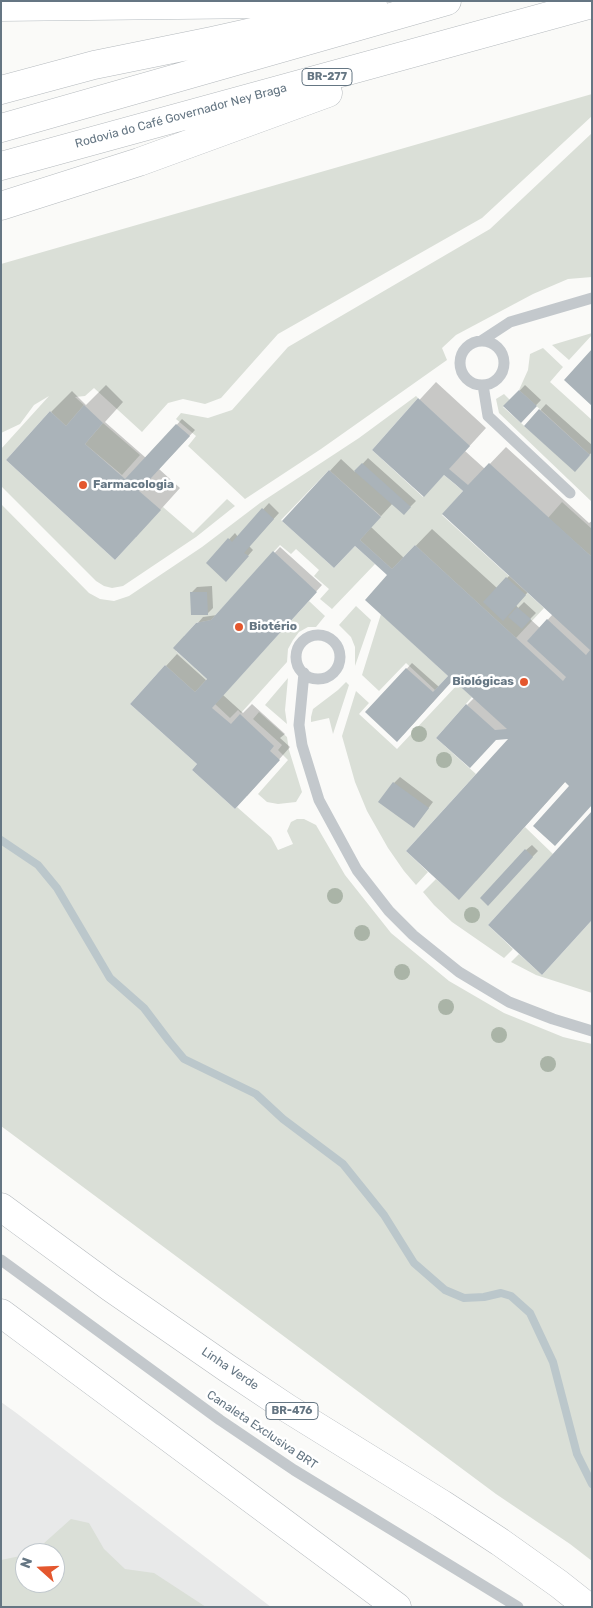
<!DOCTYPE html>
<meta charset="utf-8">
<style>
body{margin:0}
#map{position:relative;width:593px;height:1608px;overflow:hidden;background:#fafaf8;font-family:Rubik,sans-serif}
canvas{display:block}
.frame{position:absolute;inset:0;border:2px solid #657683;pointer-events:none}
.north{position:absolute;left:15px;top:1543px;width:50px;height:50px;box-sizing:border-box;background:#fff;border:1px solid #c1c8cd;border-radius:50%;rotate:290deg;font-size:14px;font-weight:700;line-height:20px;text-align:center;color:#657683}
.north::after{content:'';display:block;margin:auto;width:18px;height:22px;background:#e4572e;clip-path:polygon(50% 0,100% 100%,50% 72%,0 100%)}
</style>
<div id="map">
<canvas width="593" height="1608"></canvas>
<div class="frame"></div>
<div class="north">N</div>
</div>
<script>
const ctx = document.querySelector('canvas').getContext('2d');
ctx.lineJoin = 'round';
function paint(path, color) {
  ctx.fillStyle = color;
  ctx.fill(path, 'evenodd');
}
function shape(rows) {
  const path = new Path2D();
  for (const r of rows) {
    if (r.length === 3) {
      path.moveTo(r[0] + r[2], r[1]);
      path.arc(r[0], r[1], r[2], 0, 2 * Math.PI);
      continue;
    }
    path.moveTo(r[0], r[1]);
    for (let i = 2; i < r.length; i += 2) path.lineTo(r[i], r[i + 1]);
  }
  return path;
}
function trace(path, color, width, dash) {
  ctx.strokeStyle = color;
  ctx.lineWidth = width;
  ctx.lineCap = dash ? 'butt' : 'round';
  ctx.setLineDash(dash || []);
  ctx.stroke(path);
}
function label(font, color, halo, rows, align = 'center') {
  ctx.font = font + ' Rubik,sans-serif';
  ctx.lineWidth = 5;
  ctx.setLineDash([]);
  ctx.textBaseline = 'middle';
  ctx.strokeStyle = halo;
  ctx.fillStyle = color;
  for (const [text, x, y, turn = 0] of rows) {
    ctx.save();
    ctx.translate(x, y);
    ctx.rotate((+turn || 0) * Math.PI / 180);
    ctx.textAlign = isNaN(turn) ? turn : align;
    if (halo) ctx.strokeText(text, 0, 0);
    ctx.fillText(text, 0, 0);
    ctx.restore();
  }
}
const built = shape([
 [1,1402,15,1412,271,1607,1,1607],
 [25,1553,55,1553,55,1583,25,1583]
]);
const green = shape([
 [592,94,592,116,482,218,278,334,221,398,205,404,183,399,168,403,142,432,94,388,85,396,75,397,84,405,66,426,50,411,6,460,115,560,163,507,193,533,227,499,235,506,196,537,123,586,112,588,104,586,96,581,1,486,1,449,49,396,34,405,20,424,1,433,1,264],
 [592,133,592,277,568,279,533,294,456,335,442,348,447,360,321,449,245,499,188,446,196,436,176,419,181,413,208,418,232,410,288,347,490,229],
 [592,333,592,335,569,360,552,345],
 [543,348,563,367,550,382,592,420,592,502,499,413,496,399,504,394,510,400,503,407,575,471,590,455,519,390,528,370,530,354],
 [416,396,418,398,372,450,423,497,444,475,463,491,442,515,544,608,516,638,415,545,392,569,360,540,381,516,329,470,281,520,334,568,355,546,375,564,332,609,320,599,329,589,314,576,319,570,296,549,291,554,280,545,211,620,196,623,184,636,185,642,176,651,207,679,195,692,165,665,130,704,197,764,192,770,235,809,237,807,271,837,278,850,293,844,287,831,291,822,297,819,304,819,316,825,345,875,391,933,449,981,504,1013,563,1037,592,1044,592,1561,570,1544,496,1494,1,1126,1,504,89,593,100,599,114,601,129,596,202,547,260,503,359,438],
 [103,423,140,455,122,475,85,444],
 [562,502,592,529,592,557,548,518],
 [309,601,325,616,316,627,308,627,299,632,293,640,288,649,287,662,241,713,238,710,230,718,215,704],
 [356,606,371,620,355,666,355,647,351,637,339,625],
 [381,614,448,676,435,690,406,663,379,691,362,675],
 [288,678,285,710,287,724,265,705],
 [346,682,349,685,333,734,329,718,311,722,311,717,313,709,338,690],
 [458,684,472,697,436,738,476,774,406,851,428,872,416,885,404,871,388,848,367,811,355,782,342,736,356,691,369,703,359,714,397,749],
 [259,712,287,737,289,750,302,792,296,802,278,804,267,802,258,794,288,760,278,750,282,745,253,719],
 [525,827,553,854,488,925,513,949,504,958,452,922,434,905,423,892,436,879,459,899],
 [592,920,592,993,536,975,511,962,519,954,542,975],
 [71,1519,89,1523,104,1549,125,1569,154,1573,206,1607,1,1607,1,1560,25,1555,25,1583,55,1583,55,1553,33,1553]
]);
const shadow = shape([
 [436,382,486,428,465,451,485,469,506,447,589,523,592,521,592,805,566,781,476,881,515,733,496,738,467,705,474,698,454,679,403,735,367,712,412,663,439,687,450,676,393,571,355,544,284,520,341,459,355,472,368,458,416,501,404,513,393,503,371,527,404,558,432,529,497,588,510,575,465,491,445,474,374,449],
 [528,592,553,614,540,628,530,619,536,613,524,602,518,608,516,605],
 [106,385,123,402,105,422,146,458,182,419,195,430,159,469,180,488,136,537,51,412,72,391,86,405],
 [525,385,541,400,521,421,505,406],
 [546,404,592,445,592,452,581,464,526,426],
 [269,503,279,513,249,546,253,550,232,574,207,563,235,533,238,537],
 [280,547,322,585,223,695,243,713,252,704,285,734,280,738,290,747,247,796,199,764,132,703,177,654,207,681,209,679,197,624,203,617,217,615],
 [212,586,213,608,207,614,191,593,197,587],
 [400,777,433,802,414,827,394,783],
 [532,845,538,851,493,898,526,850]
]);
const stream = shape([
 [1,840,38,865,57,888,110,978,144,1008,169,1041,184,1059,256,1094,283,1119,343,1164,384,1215,414,1263,445,1290,464,1298,484,1297,501,1293,511,1296,530,1313,553,1362,577,1454,592,1484]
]);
const building = shape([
 [592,349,592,406,564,380],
 [519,390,537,406,521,423,503,406],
 [418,398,470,446,449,469,468,485,489,463,592,557,592,805,555,846,533,826,569,786,565,782,459,900,406,851,508,739,496,740,470,768,436,738,466,704,495,730,507,729,453,680,397,742,365,712,406,668,433,692,448,676,365,600,387,575,375,564,355,546,334,568,282,521,329,470,381,517,360,540,392,569,415,545,563,681,566,677,527,641,547,619,586,655,590,650,442,514,463,491,455,484,444,475,424,497,372,450],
 [84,405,103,423,85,444,125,479,176,424,190,436,139,491,161,510,115,560,6,460,50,411,66,426],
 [539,409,590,455,575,472,524,426],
 [362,463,411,507,404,515,354,471],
 [262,508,274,519,244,553,249,556,226,582,206,563,228,538,232,542],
 [273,551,317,592,212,708,231,724,240,714,274,746,270,751,280,760,235,809,192,770,197,764,130,704,165,665,195,692,207,679,173,648,196,623,211,620],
 [506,577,526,595,503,621,483,602],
 [190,592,207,592,208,615,191,615],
 [517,607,531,619,522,629,508,617],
 [393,782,429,808,414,828,378,802],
 [592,811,592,920,542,975,488,925],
 [525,849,533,857,488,906,480,898]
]);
const lane = shape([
 [481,341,510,322,592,298],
 [482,363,22],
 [483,385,488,416,570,493],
 [318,657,22],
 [304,673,299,725,302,745,319,800,357,870,389,911,413,935,459,972,509,1002,553,1019,592,1031],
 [1,1260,220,1420,294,1470,518,1607]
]);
const secondary = shape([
 [1,7,355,3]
]);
const highway = shape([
 [1,90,94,65,212,41,373,5],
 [1,128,447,1],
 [1,166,592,4],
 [1,206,139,162,328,93],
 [1,1207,110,1287,227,1368,287,1408,442,1504,500,1542,559,1584,588,1607],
 [1,1313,397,1607]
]);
const trees = [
 [419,734],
 [444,760],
 [335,896],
 [472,915],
 [362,933],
 [402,972],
 [446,1007],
 [499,1035],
 [548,1064]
];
const markers = [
 [83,485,5,"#e4572e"],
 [239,627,5,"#e4572e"],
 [524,682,5,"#e4572e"]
];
const shields = [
 [327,77,50],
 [292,1411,52]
];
const shieldNames = [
 ["BR-277",327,77],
 ["BR-476",292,1411]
];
const streetNames = [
 ["Rodovia do Café Governador Ney Braga",181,116,-15],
 ["Linha Verde",230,1369,34],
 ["Canaleta Exclusiva BRT",262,1430,34]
];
const poiNames = [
 ["Farmacologia",93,485],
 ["Biotério",249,627],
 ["Biológicas",514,682,"right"]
];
paint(built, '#e8e9e9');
paint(green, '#dadfd7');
paint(shadow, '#0003');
trace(stream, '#bbc7cb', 8);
paint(building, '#aab3b9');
trace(secondary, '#b3babf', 29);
trace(highway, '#b4b9bd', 29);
trace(lane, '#c3c8cc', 11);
trace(secondary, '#fff', 28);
trace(highway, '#fff', 28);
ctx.fillStyle = '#aab4a7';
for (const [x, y] of trees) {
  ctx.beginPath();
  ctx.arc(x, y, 8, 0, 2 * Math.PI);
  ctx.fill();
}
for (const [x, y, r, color] of markers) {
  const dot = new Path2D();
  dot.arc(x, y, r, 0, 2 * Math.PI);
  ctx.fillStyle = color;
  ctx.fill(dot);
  trace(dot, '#fff', 2);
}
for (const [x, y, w] of shields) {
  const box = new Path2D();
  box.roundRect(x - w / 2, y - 8.5, w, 17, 4);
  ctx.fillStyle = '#fff';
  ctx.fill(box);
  trace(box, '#657683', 1);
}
label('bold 11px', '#657683', null, shieldNames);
label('12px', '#657683', '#fff', streetNames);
label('bold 12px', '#657683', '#fff', poiNames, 'left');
</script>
